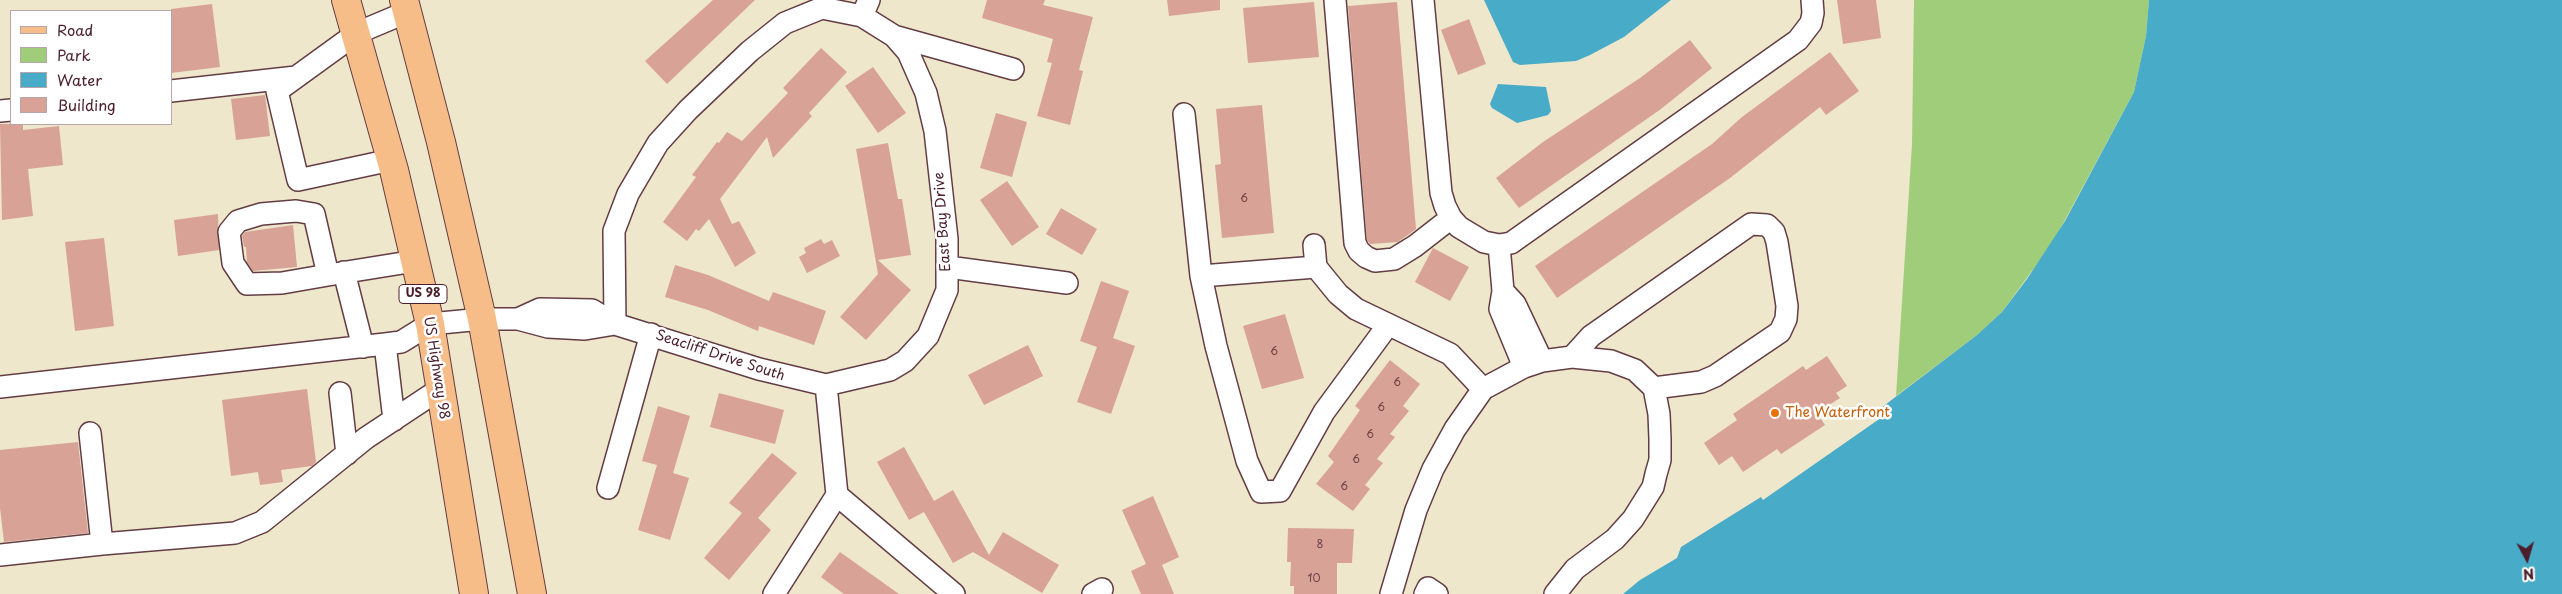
<!DOCTYPE html>
<style>
body{margin:0}
#map{position:relative;width:2562px;height:594px;overflow:hidden;background:#eee7cc;font-family:"Playpen Sans",sans-serif}
canvas{display:block}
.legend{position:absolute;left:10px;top:10px;width:162px;height:115px;box-sizing:border-box;background:#fff;border:1px solid #b7a5aa;margin:0;padding:6px 9px;list-style:none;font-size:15px;color:#4a1f2b}
.legend li{display:flex;align-items:center;gap:10px;height:25px}
.legend b{width:25px;border:1px solid #b7a5aa}
.north{position:absolute;left:2502px;top:534px;width:50px;height:50px;-webkit-text-stroke:4px #fff;paint-order:stroke;rotate:174deg;font-size:14px;font-weight:700;line-height:20px;text-align:center;color:#4a1f2b}
.north::after{content:'';display:block;margin:auto;width:18px;height:22px;background:#4a1f2b;clip-path:polygon(50% 0,100% 100%,50% 72%,0 100%)}
</style>
<div id="map">
<canvas width="2562" height="594"></canvas>
<ul class="legend">
<li><b style="height:6px;background:#f7bd88"></b>Road</li>
<li><b style="height:14px;background:#9fcd7a"></b>Park</li>
<li><b style="height:14px;background:#48abc7"></b>Water</li>
<li><b style="height:14px;background:#d8a296"></b>Building</li>
</ul>
<div class="north">N</div>
</div>
<script>
const ctx = document.querySelector('canvas').getContext('2d');
ctx.lineJoin = 'round';
function paint(path, color) {
  ctx.fillStyle = color;
  ctx.fill(path, 'evenodd');
}
function shape(rows) {
  const path = new Path2D();
  for (const r of rows) {
    path.moveTo(r[0], r[1]);
    for (let i = 2; i < r.length; i += 2) path.lineTo(r[i], r[i + 1]);
  }
  return path;
}
function trace(path, color, width, dash) {
  ctx.strokeStyle = color;
  ctx.lineWidth = width;
  ctx.lineCap = dash ? 'butt' : 'round';
  ctx.setLineDash(dash || []);
  ctx.stroke(path);
}
function label(font, color, halo, rows, align = 'center') {
  ctx.font = font + ' "Playpen Sans",sans-serif';
  ctx.lineWidth = 5;
  ctx.setLineDash([]);
  ctx.textBaseline = 'middle';
  ctx.strokeStyle = halo;
  ctx.fillStyle = color;
  for (const [text, x, y, turn = 0] of rows) {
    ctx.save();
    ctx.translate(x, y);
    ctx.rotate((+turn || 0) * Math.PI / 180);
    ctx.textAlign = isNaN(turn) ? turn : align;
    if (halo) ctx.strokeText(text, 0, 0);
    ctx.fillText(text, 0, 0);
    ctx.restore();
  }
}
const green = shape([
 [1914,0,2149,0,2146,36,2134,92,2053,242,2002,312,1977,335,1896,396,1912,144]
]);
const water = shape([
 [1484,0,1671,0,1624,37,1590,55,1576,61,1520,65,1513,62],
 [2149,0,2562,0,2562,594,1623,594,1640,580,1677,558,1681,547,1761,497,1763,500,1885,415,1881,408,1977,335,2002,312,2027,279,2065,221,2134,92,2146,36],
 [1498,84,1546,87,1551,111,1548,115,1517,123,1492,108,1490,104]
]);
const building = shape([
 [713,0,755,0,667,84,645,61],
 [987,0,1045,0,1043,5,1093,17,1079,70,1083,71,1070,125,1037,116,1052,63,1047,62,1053,39,982,18],
 [1167,0,1220,0,1220,10,1169,16],
 [1837,0,1876,0,1881,38,1843,44],
 [1314,2,1319,57,1248,63,1243,8],
 [1397,2,1416,229,1398,242,1370,244,1367,240,1348,6],
 [212,4,220,67,171,73,171,9],
 [1469,19,1486,64,1458,75,1441,30],
 [1690,40,1712,68,1661,109,1519,208,1496,178,1543,142,1640,78],
 [821,48,847,72,809,113,812,116,773,158,767,137,720,199,732,224,739,221,756,253,735,267,709,219,699,231,696,229,687,241,663,222,696,177,692,175,717,142,719,143,727,132,742,141,788,93,783,88],
 [1830,52,1859,91,1826,115,1820,107,1730,178,1557,298,1535,266,1712,144,1742,117],
 [873,67,906,113,878,133,845,86],
 [265,95,270,136,236,140,231,99],
 [1262,105,1274,233,1222,238,1215,165,1221,164,1216,109],
 [996,113,1027,122,1012,177,980,168],
 [0,124,23,124,23,130,59,126,63,165,28,169,33,216,2,220],
 [888,143,898,199,902,199,911,255,878,260,911,290,866,340,840,317,878,274,856,149],
 [1007,181,1039,227,1012,246,980,200],
 [1061,208,1097,229,1082,255,1046,234],
 [218,214,219,250,178,256,174,220],
 [293,225,297,267,253,271,247,262,246,247,244,247,242,236,245,232],
 [104,238,114,326,75,331,65,242],
 [821,239,824,244,832,240,840,256,807,273,799,257,806,253,804,248],
 [1433,248,1469,267,1450,301,1415,282],
 [675,265,708,275,769,301,773,292,826,311,814,345,759,326,758,331,708,310,665,297],
 [1101,281,1129,291,1113,338,1135,346,1111,414,1077,402,1097,347,1080,341],
 [1285,314,1304,378,1262,389,1243,326],
 [1028,345,1043,376,984,405,968,375],
 [1827,356,1847,386,1836,393,1840,398,1817,413,1825,425,1781,454,1777,449,1743,472,1732,456,1719,465,1704,443,1737,420,1733,414,1803,366,1806,370],
 [1390,360,1420,384,1403,406,1409,411,1390,434,1395,437,1377,459,1383,463,1365,485,1370,489,1353,511,1316,484,1334,462,1328,456,1360,410,1355,406],
 [307,389,316,462,312,466,281,470,283,482,260,485,258,472,231,476,222,400],
 [719,393,784,410,775,444,710,427],
 [658,406,690,416,673,473,689,478,670,540,638,530,657,465,642,461],
 [78,442,88,533,4,542,0,508,0,450],
 [904,447,934,501,953,490,989,555,1003,532,1059,565,1042,593,973,552,953,563,924,512,909,520,877,462],
 [772,453,797,473,758,518,771,530,729,580,704,558,742,513,729,503],
 [1153,496,1179,557,1162,565,1174,594,1141,594,1131,571,1146,564,1122,510],
 [1288,528,1354,529,1352,563,1337,563,1337,594,1294,594,1294,586,1290,586,1291,562,1287,562],
 [840,552,899,594,844,594,821,577]
]);
const minor = shape([
 [1335,0,1355,243,1359,251,1366,257,1375,261,1394,259,1415,246,1451,218],
 [1423,0,1441,193,1445,206,1451,218,1459,227,1484,242,1499,245,1511,243,1798,40,1811,23,1813,13,1812,0],
 [894,36,1013,69],
 [171,91,296,77],
 [0,111,11,110],
 [1184,114,1201,276,1216,346,1247,461,1261,492,1280,491,1324,412,1388,325],
 [391,160,298,180,277,91,357,33,407,12],
 [1314,245,1316,267],
 [1499,245,1503,291],
 [948,267,1067,283],
 [344,272,363,347],
 [328,275,282,283,247,284,233,263,229,232,238,221,261,214,296,211,314,214,328,275,415,261],
 [1201,276,1316,267,1338,294,1356,309,1450,354,1483,389],
 [518,319,540,309,592,310,615,324,759,369,826,385,890,370,905,361,928,336,947,290,947,239,935,131,926,93,908,52,894,36,862,16],
 [615,324,614,231,628,194,658,143,688,110,750,51,785,23,822,8,862,16,869,0],
 [385,344,394,420],
 [1572,357,1591,336,1751,224,1767,225,1774,232,1777,242,1787,306,1786,319,1780,332,1715,376,1701,382,1654,388],
 [1524,367,1500,309,1503,291,1515,304,1542,361],
 [0,387,385,344,401,342,430,324,482,319,518,319,548,327,585,329,615,324],
 [340,393,347,454],
 [90,433,102,544,235,533,262,522,366,438,440,389],
 [608,488,651,334],
 [837,495,954,594],
 [0,555,102,544],
 [774,594,837,495,826,385],
 [1093,594,1102,589],
 [1391,594,1416,510,1433,469,1455,429,1483,389,1524,367,1542,361,1572,357,1611,361,1635,370,1654,388,1659,414,1660,439,1660,460,1656,474,1653,487,1633,519,1615,539,1575,569,1555,594],
 [1425,594,1428,588,1437,594]
]);
const major = shape([
 [346,0,394,170,430,324,474,594],
 [404,0,441,142,482,319,532,594]
]);
const markers = [
 [1775,413,5,"#e8710a"]
];
const numberNames = [
 ["6",1244,199],
 ["6",1274,352],
 ["6",1397,383],
 ["6",1381,408],
 ["6",1370,435],
 ["6",1356,460],
 ["6",1344,487],
 ["8",1320,545],
 ["10",1314,579]
];
const shields = [
 [423,294,48]
];
const shieldNames = [
 ["US 98",423,294]
];
const streetNames = [
 ["East Bay Drive",943,222,-94],
 ["Seacliff Drive South",720,356,18],
 ["US Highway 98",436,368,81]
];
const foodNames = [
 ["The Waterfront",1785,413]
];
paint(green, '#9fcd7a');
paint(water, '#48abc7');
paint(building, '#d8a296');
trace(minor, '#633d43', 24);
trace(major, '#633d43', 30);
trace(minor, '#fff', 21);
trace(major, '#f7bd88', 28);
for (const [x, y, r, color] of markers) {
  const dot = new Path2D();
  dot.arc(x, y, r, 0, 2 * Math.PI);
  ctx.fillStyle = color;
  ctx.fill(dot);
  trace(dot, '#fff', 2);
}
label('11px', '#6e4046', null, numberNames);
for (const [x, y, w] of shields) {
  const box = new Path2D();
  box.roundRect(x - w / 2, y - 9.5, w, 19, 4);
  ctx.fillStyle = '#fff';
  ctx.fill(box);
  trace(box, '#4a1f2b', 1);
}
label('bold 12px', '#4a1f2b', null, shieldNames);
label('14px', '#4a1f2b', '#fff', streetNames);
label('14px', '#c56008', '#fff', foodNames, 'left');
</script>
